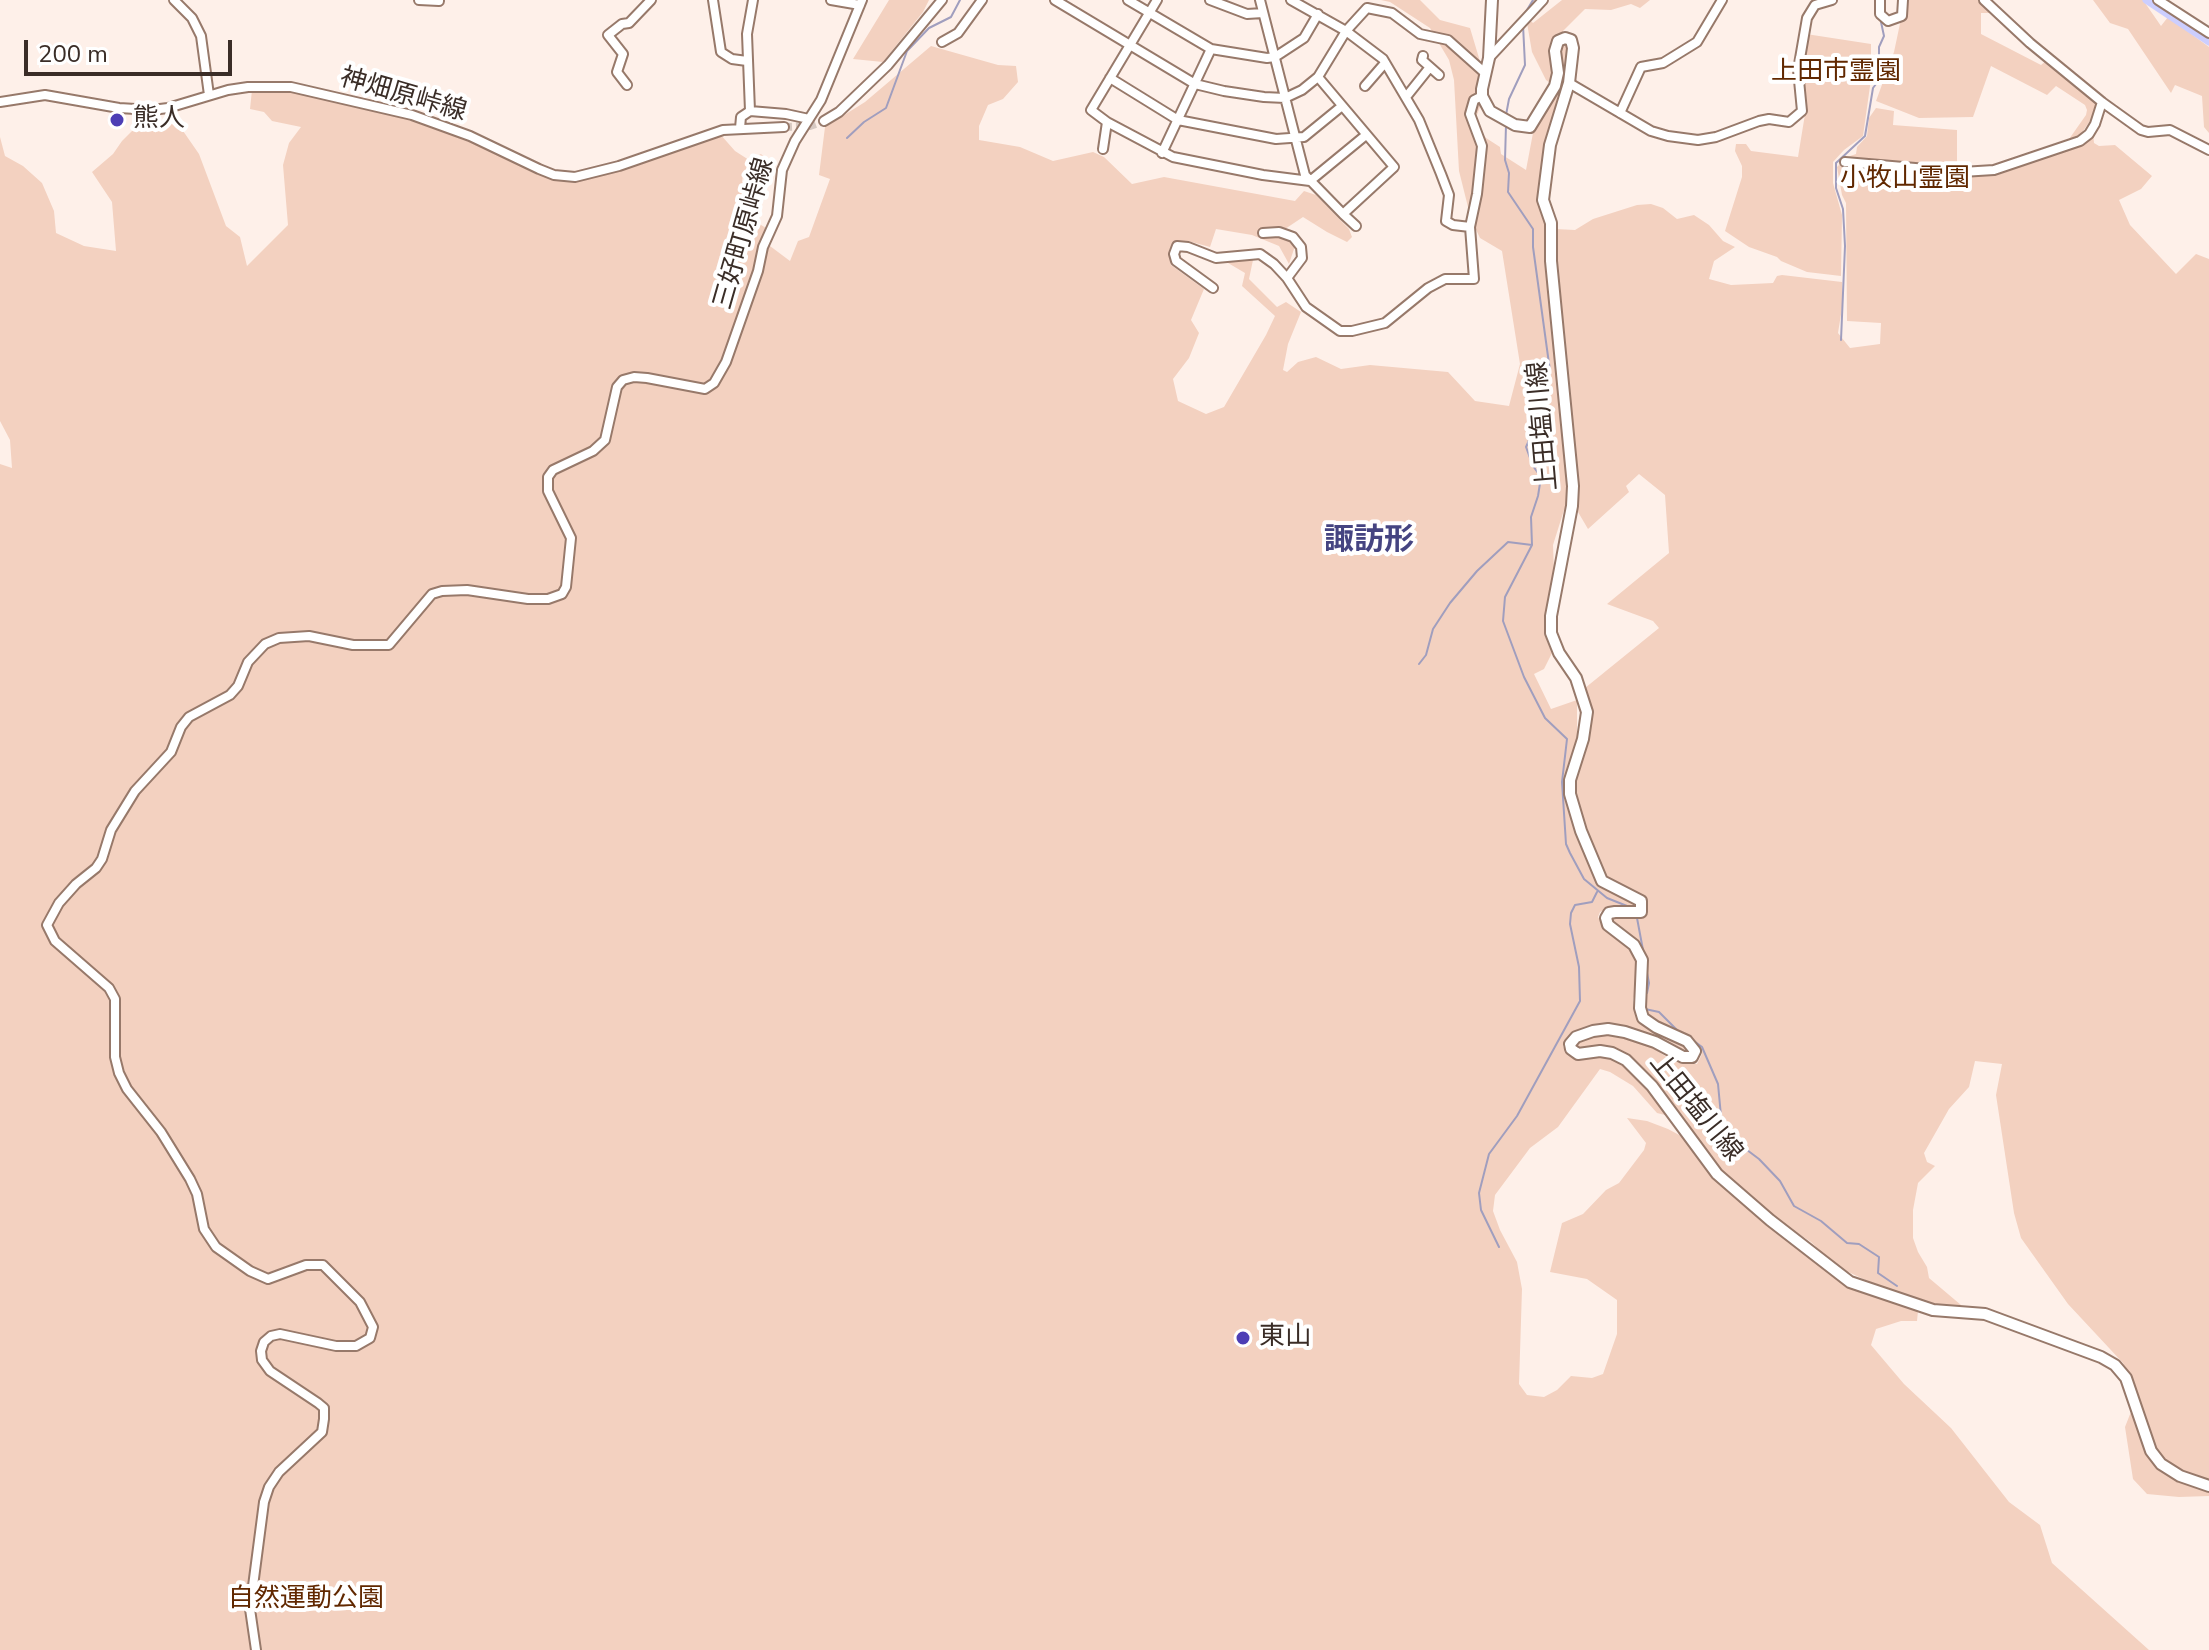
<!DOCTYPE html>
<meta charset="utf-8">
<style>
body{margin:0}
#map{position:relative;width:2209px;height:1650px;overflow:hidden;background:#fef0e9;font-family:"Nunito Sans",sans-serif}
canvas{display:block}
.scale{position:absolute;left:24px;top:40px;width:208px;height:36px;box-sizing:border-box;border:4px solid #3a2d27;border-top:0;padding-left:10px;font-size:24px;line-height:28px;white-space:nowrap;color:#3a2d27;-webkit-text-stroke:6px #fff;paint-order:stroke}
</style>
<div id="map">
<canvas width="2209" height="1650"></canvas>
<div class="scale">200 m</div>
</div>
<script>
const ctx = document.querySelector('canvas').getContext('2d');
ctx.lineJoin = 'round';
function paint(path, color) {
  ctx.fillStyle = color;
  ctx.fill(path, 'evenodd');
}
function shape(rows) {
  const path = new Path2D();
  for (const r of rows) {
    path.moveTo(r[0], r[1]);
    for (let i = 2; i < r.length; i += 2) path.lineTo(r[i], r[i + 1]);
  }
  return path;
}
function trace(path, color, width, dash) {
  ctx.strokeStyle = color;
  ctx.lineWidth = width;
  ctx.lineCap = dash ? 'butt' : 'round';
  ctx.setLineDash(dash || []);
  ctx.stroke(path);
}
function label(font, color, halo, rows, align = 'center') {
  ctx.font = font + ' "Nunito Sans","Noto Sans JP",sans-serif';
  ctx.lineWidth = 8;
  ctx.setLineDash([]);
  ctx.textBaseline = 'middle';
  ctx.strokeStyle = halo;
  ctx.fillStyle = color;
  for (const [text, x, y, turn = 0] of rows) {
    ctx.save();
    ctx.translate(x, y);
    ctx.rotate((+turn || 0) * Math.PI / 180);
    ctx.textAlign = isNaN(turn) ? turn : align;
    if (halo) ctx.strokeText(text, 0, 0);
    ctx.fillText(text, 0, 0);
    ctx.restore();
  }
}
const green = shape([
 [889,0,929,0,923,12,883,62,853,59],
 [1381,0,1420,0,1440,20,1470,28,1482,68,1480,107,1475,120,1477,126,1486,138,1500,147,1501,154,1526,170,1533,133,1557,88,1546,80,1532,52,1527,23,1530,20,1533,23,1562,0,1650,0,1640,8,1631,4,1611,10,1585,9,1563,31,1569,47,1570,59,1546,160,1568,507,1564,510,1553,545,1554,571,1544,620,1545,636,1552,653,1544,669,1534,674,1551,709,1577,700,1577,738,1566,781,1567,799,1583,848,1593,872,1636,904,1636,908,1608,908,1600,912,1598,917,1604,928,1618,936,1631,949,1635,957,1638,981,1633,1000,1634,1011,1638,1019,1688,1046,1691,1056,1635,1033,1575,1033,1566,1039,1563,1046,1568,1056,1576,1057,1602,1053,1628,1066,1667,1110,1665,1115,1657,1113,1633,1086,1610,1072,1600,1069,1558,1127,1530,1148,1495,1195,1493,1211,1500,1230,1517,1262,1522,1289,1519,1384,1527,1395,1544,1397,1557,1390,1571,1376,1592,1378,1603,1374,1617,1334,1617,1300,1587,1279,1550,1272,1562,1223,1583,1214,1606,1190,1619,1183,1644,1150,1646,1143,1627,1118,1647,1121,1668,1129,1683,1137,1715,1176,1765,1223,1832,1272,1854,1285,1918,1311,1917,1321,1901,1321,1876,1329,1871,1345,1904,1384,1951,1428,2009,1502,2040,1525,2052,1563,2149,1650,0,1650,0,464,12,468,10,440,0,421,0,137,5,156,23,166,42,183,54,211,56,233,84,246,116,251,112,202,92,172,113,154,122,141,144,119,162,120,181,128,199,154,226,226,240,237,247,266,288,225,283,165,289,143,301,127,272,121,264,112,250,109,252,90,270,88,308,94,412,118,571,178,720,134,735,151,749,160,761,154,766,159,758,167,755,178,743,175,742,182,757,189,753,220,766,228,762,240,790,261,798,241,809,237,830,179,819,175,825,127,865,102,931,46,998,65,1016,66,1018,82,1003,99,988,105,979,126,979,140,1020,147,1053,161,1093,152,1104,157,1132,184,1164,177,1295,201,1304,191,1316,195,1349,229,1352,237,1347,242,1327,232,1303,217,1285,229,1295,246,1289,264,1279,246,1252,235,1216,229,1210,247,1188,241,1173,242,1169,251,1171,265,1204,289,1191,320,1199,333,1189,358,1173,379,1178,401,1206,414,1224,407,1266,335,1275,316,1242,286,1245,273,1223,260,1253,260,1249,279,1277,307,1286,302,1301,312,1288,344,1283,370,1287,372,1298,362,1316,357,1341,369,1370,365,1448,372,1475,401,1509,406,1520,364,1502,251,1480,238,1471,219,1459,171,1454,80,1449,60,1430,28,1390,2],
 [1905,0,1992,0,1994,13,1981,13,1981,34,2041,65,2047,60,2096,102,2096,112,2081,134,2067,142,2086,115,2087,110,2085,105,2056,86,2047,95,1991,66,1973,117,1919,118,1876,101,1894,52],
 [2093,0,2143,0,2161,26,2168,17,2209,47,2209,133,2204,127,2202,96,2175,85,2171,93,2128,29,2110,23],
 [1806,34,1871,44,1871,79,1863,136,1844,150,1833,162,1833,183,1842,215,1841,276,1807,272,1781,261,1777,257,1749,247,1725,231,1742,177,1742,166,1735,151,1736,144,1746,144,1751,151,1798,157,1807,102,1801,72],
 [1876,108,1894,111,1893,125,1957,130,1957,168,1964,174,1993,173,2093,133,2094,143,2099,146,2115,145,2152,176,2141,189,2119,200,2130,225,2176,274,2196,254,2209,259,2209,1496,2179,1497,2147,1494,2133,1479,2125,1427,2138,1394,2123,1363,2068,1304,2021,1238,2014,1213,1996,1095,2002,1064,1975,1061,1969,1087,1949,1109,1924,1153,1927,1162,1935,1166,1918,1183,1913,1210,1913,1238,1918,1252,1927,1267,1929,1278,1961,1305,1934,1305,1886,1290,1836,1266,1811,1242,1773,1217,1721,1172,1655,1082,1628,1056,1612,1047,1602,1045,1579,1050,1575,1045,1585,1038,1608,1031,1644,1042,1668,1058,1681,1063,1697,1064,1702,1054,1695,1042,1648,1019,1642,1006,1647,980,1646,957,1638,943,1611,923,1610,917,1640,917,1641,897,1607,880,1583,826,1574,794,1588,698,1585,688,1659,628,1653,621,1607,604,1669,553,1665,495,1639,474,1626,486,1629,492,1588,529,1578,512,1579,492,1553,260,1555,229,1575,230,1593,219,1637,205,1651,204,1663,208,1677,219,1694,215,1709,225,1723,241,1735,247,1714,261,1709,279,1731,285,1773,283,1777,276,1782,275,1842,282,1842,308,1838,333,1850,348,1880,344,1881,323,1847,321,1846,203,1842,195,1837,167,1847,157,1856,154,1857,147,1867,136,1869,118]
]);
const stream = shape([
 [1524,15,1533,0],
 [1506,115,1509,99,1525,65,1523,25],
 [1506,125,1505,160,1509,173,1508,192,1533,229,1533,247,1550,371,1548,398,1526,447,1533,466,1541,477,1538,496,1531,517,1532,545,1505,597,1503,621,1524,677,1545,718,1567,739,1562,782,1566,844,1570,853,1584,879,1607,898,1632,908],
 [847,138,864,122,886,108,907,51,929,28,951,17,960,0],
 [1841,340,1845,246,1843,209,1836,188,1836,163,1865,136,1873,88,1879,80,1879,47,1884,36,1881,22],
 [1419,664,1426,655,1433,629,1450,603,1477,571,1508,542,1532,545],
 [1637,918,1643,950],
 [1646,968,1649,983,1647,993],
 [1645,1009,1659,1012,1678,1031],
 [1690,1038,1702,1047,1718,1084,1721,1116,1731,1138,1759,1159,1780,1181,1794,1206,1821,1221,1847,1243,1859,1244,1879,1257,1878,1273,1897,1286],
 [1499,1247,1481,1210,1479,1193,1489,1154,1517,1116,1580,1001,1579,967,1570,924,1571,913,1575,905,1592,902,1597,892]
]);
const canal = shape([
 [2146,0,2209,42]
]);
const minorTunnel = shape([
 [784,127,810,126,824,121]
]);
const minor = shape([
 [174,0,192,18,201,36,209,95],
 [419,0,439,1],
 [713,0,721,52,732,59,747,61],
 [831,0,860,5],
 [1055,0,1195,84,1224,91,1264,97,1285,98,1302,90,1318,77,1346,31,1367,8,1392,13,1420,34,1448,40,1485,73],
 [1128,0,1211,49,1267,58,1275,57,1304,38,1318,14],
 [1157,0,1091,110,1107,122,1173,157,1263,175,1310,181,1366,135],
 [1210,0,1247,14,1263,13],
 [1260,0,1305,175,1343,214,1394,167,1318,77],
 [1291,0,1346,31,1383,59,1419,120,1441,174,1449,195,1446,221,1453,225,1470,227],
 [1880,0,1880,14,1888,21,1902,16,1903,0],
 [1984,0,2030,43,2102,102,2141,130,2148,132,2170,130,2209,150],
 [2158,0,2209,33],
 [942,42,958,33,982,0],
 [1423,56,1422,60,1439,75],
 [1489,58,1543,0],
 [1110,78,1178,120,1276,139,1304,137,1342,106],
 [1569,83,1651,131,1668,136,1698,140,1716,137,1759,121,1769,119,1789,122,1802,111,1798,70,1807,18,1815,5,1832,0],
 [627,85,617,72,623,54,608,35,622,24,629,23,651,0],
 [1365,86,1385,63],
 [1406,97,1430,67],
 [0,102,45,95,119,108,152,110,168,108,228,90,248,87,291,87,412,115,470,136,539,169,554,175,575,177,619,166,723,130,784,127],
 [750,111,747,34,753,0],
 [1620,113,1641,67,1663,63,1697,42,1722,0],
 [824,121,839,112,888,65,942,0],
 [740,128,741,117,750,111,786,114,809,119],
 [1103,149,1107,122],
 [1162,153,1211,49],
 [1845,162,1962,172,1994,170,2080,141,2089,134,2095,124,2102,102],
 [1343,214,1356,226],
 [1263,233,1279,232,1293,237,1301,247,1302,258,1287,278],
 [1213,288,1176,261,1174,254,1177,246,1188,247,1216,258,1260,254,1274,264,1287,278,1306,307,1340,331,1352,331,1385,323,1428,288,1445,279,1474,279,1470,227,1477,194,1482,146,1470,114,1474,100,1482,96],
 [256,1650,250,1609,264,1502,269,1487,279,1472,322,1432,324,1419,324,1408,318,1403,270,1371,262,1360,261,1351,264,1342,271,1336,280,1334,336,1346,356,1346,370,1338,373,1327,360,1302,323,1265,306,1265,268,1279,250,1271,216,1247,204,1229,197,1194,190,1179,161,1132,127,1089,119,1073,115,1057,115,999,109,988,55,941,47,925,59,903,76,884,96,868,102,859,111,830,135,791,171,752,181,727,189,717,230,695,238,686,248,662,265,644,279,638,309,636,353,645,389,645,432,594,442,591,467,590,528,599,548,599,562,594,566,587,571,538,548,491,548,477,553,470,593,451,605,440,617,387,623,380,634,377,647,378,705,389,714,383,726,362,758,271,763,247,777,216,782,170,795,141,821,100,862,0]
]);
const major = shape([
 [1492,0,1489,58,1482,89,1482,96,1490,111,1515,125,1530,127,1555,86,1558,73,1555,51,1558,41,1565,38,1571,40,1573,48,1569,83,1550,145,1543,200,1551,223,1551,261,1573,486,1572,506,1551,616,1551,633,1559,653,1576,678,1587,712,1583,739,1570,780,1570,794,1581,831,1602,881,1641,901,1641,912,1615,912,1609,913,1606,918,1608,925,1634,945,1642,960,1640,1008,1643,1018,1656,1027,1687,1041,1695,1051,1692,1057,1683,1057,1655,1042,1625,1032,1608,1029,1593,1031,1576,1037,1570,1044,1571,1049,1578,1054,1600,1051,1612,1053,1626,1060,1652,1086,1717,1174,1770,1220,1850,1282,1933,1310,1985,1314,2101,1357,2115,1365,2126,1378,2151,1451,2161,1464,2180,1476,2209,1486]
]);
const markers = [
 [117,120,8,"#4d3eb5"],
 [1243,1338,8,"#4d3eb5"]
];
const parkNames = [
 ["上田市霊園",1836,73],
 ["小牧山霊園",1905,180],
 ["自然運動公園",306,1600]
];
const streetNames = [
 ["神畑原峠線",403,96,16],
 ["三好町原峠線",745,234,-74],
 ["上田塩川線",1544,426,-95],
 ["上田塩川線",1695,1108,51]
];
const poiNames = [
 ["熊人",133,120],
 ["東山",1259,1338]
];
const quarterNames = [
 ["諏訪形",1369,542]
];
paint(green, '#f3d1c0');
trace(stream, '#a09ebe', 2);
trace(canal, '#cccefe', 7);
trace(minorTunnel, '#d7c9c2', 8, [8, 4]);
trace(minor, '#97796a', 12);
trace(major, '#97796a', 14);
trace(minor, '#fff', 8);
trace(major, '#fff', 10);
for (const [x, y, r, color] of markers) {
  const dot = new Path2D();
  dot.arc(x, y, r, 0, 2 * Math.PI);
  ctx.fillStyle = color;
  ctx.fill(dot);
  trace(dot, '#fff', 3);
}
label('26px', '#612800', '#fff', parkNames);
label('26px', '#3a2d27', '#fff', streetNames);
label('26px', '#3a2d27', '#fff', poiNames, 'left');
label('bold 30px', '#454481', '#fff', quarterNames);
</script>
